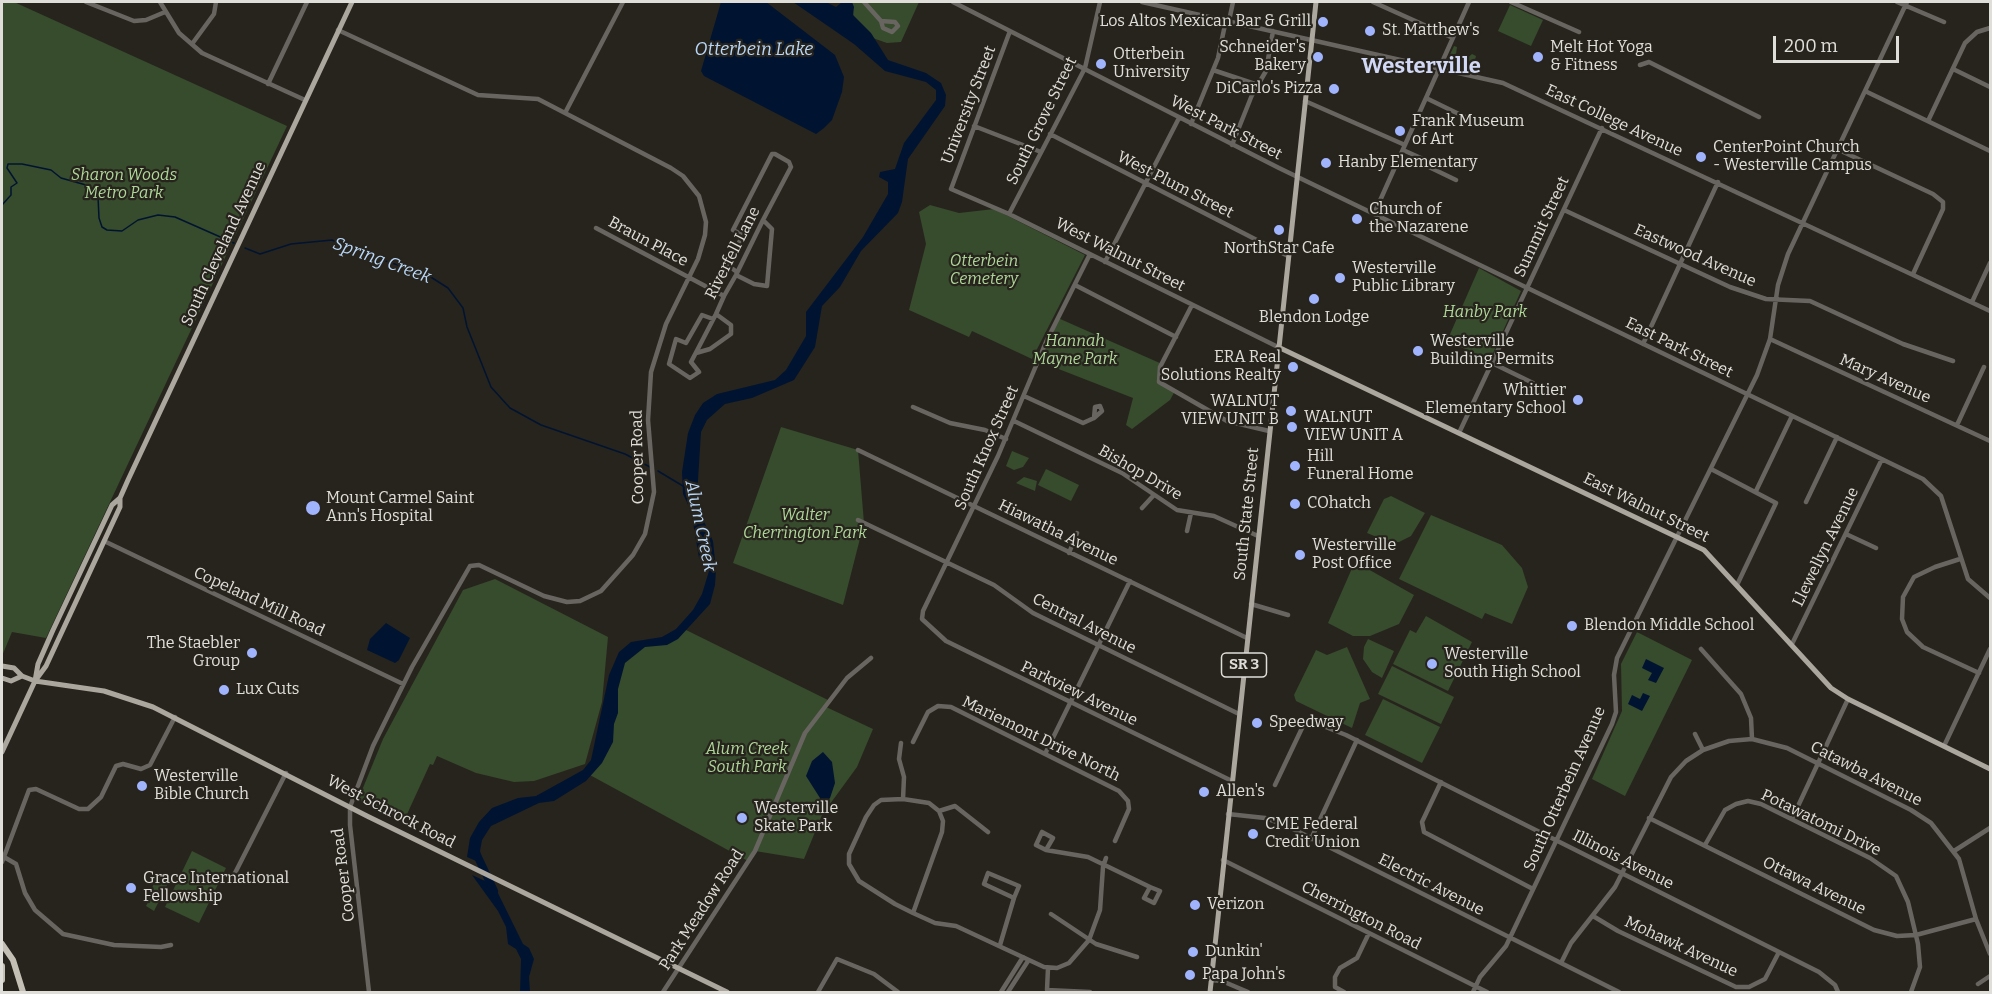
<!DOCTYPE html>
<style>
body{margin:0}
#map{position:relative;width:1992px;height:994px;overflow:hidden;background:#27241d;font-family:Bitter,serif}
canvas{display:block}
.frame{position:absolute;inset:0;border:3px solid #e0ded9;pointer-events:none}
.scale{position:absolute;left:1773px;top:36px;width:126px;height:27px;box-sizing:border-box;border:3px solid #e0ded9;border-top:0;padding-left:8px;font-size:18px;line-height:21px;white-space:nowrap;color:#e0ded9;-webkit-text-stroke:4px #27241d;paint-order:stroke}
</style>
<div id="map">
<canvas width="1992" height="994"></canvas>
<div class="frame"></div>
<div class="scale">200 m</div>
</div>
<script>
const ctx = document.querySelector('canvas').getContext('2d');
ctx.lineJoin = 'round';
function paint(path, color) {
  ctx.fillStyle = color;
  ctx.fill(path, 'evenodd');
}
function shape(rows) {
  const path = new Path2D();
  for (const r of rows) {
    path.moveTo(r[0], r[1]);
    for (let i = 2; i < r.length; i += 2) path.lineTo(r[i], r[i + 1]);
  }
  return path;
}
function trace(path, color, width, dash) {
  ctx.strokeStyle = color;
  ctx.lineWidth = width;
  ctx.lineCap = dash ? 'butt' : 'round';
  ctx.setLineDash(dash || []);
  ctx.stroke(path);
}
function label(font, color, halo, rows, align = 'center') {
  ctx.font = font + ' Bitter,serif';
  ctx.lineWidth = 4.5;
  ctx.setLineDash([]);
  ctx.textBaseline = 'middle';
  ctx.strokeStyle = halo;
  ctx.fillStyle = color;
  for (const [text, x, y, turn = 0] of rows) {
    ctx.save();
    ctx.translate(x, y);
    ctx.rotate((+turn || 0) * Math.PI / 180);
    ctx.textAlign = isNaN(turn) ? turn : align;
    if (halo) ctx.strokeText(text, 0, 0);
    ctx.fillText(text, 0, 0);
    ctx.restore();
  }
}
const green = shape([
 [2,2,14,2,287,126,46,638,12,632,2,656],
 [852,2,919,2,901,42,887,43,855,32],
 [1510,5,1543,20,1531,46,1498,31],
 [1454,46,1457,47,1456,54,1466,59,1472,54,1476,56,1472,72,1449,66,1447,61],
 [930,205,959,213,994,209,1085,255,1032,359,972,331,969,337,909,310,926,244,919,212],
 [1479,268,1521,291,1490,360,1447,341],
 [1058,318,1162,364,1158,379,1175,391,1170,400,1132,429,1126,425,1133,398,1038,361],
 [781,427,858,450,864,523,843,605,733,563],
 [1012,451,1029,458,1023,467,1014,470,1006,466],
 [1046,469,1079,485,1071,501,1038,485],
 [1024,477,1037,481,1035,491,1016,483],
 [1391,496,1425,513,1411,536,1399,542,1389,542,1367,533,1384,499],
 [1431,515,1502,545,1522,568,1528,587,1512,624,1485,613,1482,619,1399,579],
 [1359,564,1414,595,1399,624,1370,636,1353,636,1328,623,1353,566],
 [495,579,608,637,602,702,585,764,534,781,514,782,476,773,437,756,433,765,430,764,403,823,358,800,383,739,463,590],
 [1426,616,1472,642,1448,691,1393,664,1410,630,1416,633],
 [682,628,828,700,824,706,873,729,857,767,822,815,804,859,755,851,748,861,588,774,621,660,638,644,665,640],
 [1637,632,1692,660,1625,796,1592,779,1622,711,1621,664],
 [1368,639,1394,651,1382,678,1372,672,1363,659,1364,647],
 [1347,647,1370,699,1360,703,1352,728,1296,701,1294,695,1316,650,1327,655],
 [1392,666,1454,697,1441,724,1378,694],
 [1383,699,1440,727,1422,763,1365,735],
 [192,851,226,868,199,923,165,907],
 [156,880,167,885,154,911,146,906,149,900,147,897]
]);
const water = shape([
 [721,2,766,2,835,55,844,77,842,92,832,120,824,128,816,134,704,76,701,71],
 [793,2,826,2,836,7,842,2,852,2,854,7,853,15,871,33,888,60,926,73,941,83,946,95,945,106,908,159,902,202,898,213,861,251,840,287,822,306,815,347,794,380,752,398,725,404,707,420,701,432,697,496,700,513,713,541,716,570,715,585,710,604,678,639,667,645,645,647,625,663,618,689,618,713,614,724,613,742,602,763,586,781,554,801,539,803,491,826,482,840,480,851,483,864,467,857,470,838,479,822,492,808,518,798,536,796,583,770,591,760,609,675,619,652,631,642,662,637,676,629,693,610,702,594,709,571,699,558,691,511,683,494,682,472,688,433,695,415,703,403,717,394,775,380,786,370,806,336,806,312,863,237,888,194,888,182,879,177,880,172,895,169,904,143,936,100,936,90,926,82,885,71,854,44],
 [386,623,410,638,399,660,395,663,367,650,370,639],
 [1646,659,1664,668,1656,683,1648,680,1652,673,1642,668],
 [1643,693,1650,696,1642,711,1628,704,1632,695,1640,699],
 [823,752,832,762,835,783,830,798,821,806,820,798,806,776,812,761],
 [472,875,494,885,523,944,529,948,534,959,529,977,530,992,520,992,521,959,516,949,508,944,506,927,498,911]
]);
const stream = shape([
 [2,205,11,195,11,187,17,183,7,168,8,164,22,164,51,170,61,178,86,185,98,197,99,218,102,227,107,230,122,231,138,220,158,215,175,217,234,243],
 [245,248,260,254,291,244,332,240,376,258,426,274,448,288,463,308,467,327,491,387,510,408,541,425,625,454,650,467],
 [658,471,683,486]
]);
const river = shape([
 [477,855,494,891]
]);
const minor = shape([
 [86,2,134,21,146,20,165,12],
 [160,2,179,33,202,53,305,100],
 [864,2,881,21,883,28,892,32,898,26,895,22,881,21],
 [953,2,1279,168,1923,479,1941,496,1968,579,1990,598],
 [1142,2,1503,83,1990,311],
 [1373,2,1453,38],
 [1511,2,1579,32],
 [1897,2,1944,22],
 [1229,21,1233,2],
 [338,30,478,95,538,99,671,168,683,176,699,196,706,222,705,235,698,259,666,324,651,372,648,420,654,492,645,534,633,555,601,591,580,601,567,602,544,596,479,565,470,566,412,667,373,746,350,807,350,825,369,992],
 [1010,31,951,189,1009,214,1278,347],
 [192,44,214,14,216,2],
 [1640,65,1649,62,1759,117],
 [1953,69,1990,87],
 [1213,70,1258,85],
 [268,84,307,2],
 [1865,91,1990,151],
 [1426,98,1465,117,1462,125],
 [1305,101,1405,145],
 [565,113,623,2],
 [1928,121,1965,43,1977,32,1990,28],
 [1191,124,1218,58,1226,20],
 [974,126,1041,152],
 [1050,134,1288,256],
 [1232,145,1252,95,1266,71,1273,31],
 [1837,149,1933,194,1943,202,1943,209,1913,274],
 [1403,150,1423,159,1429,167,1456,180],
 [1564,210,1730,287,1766,299,1810,301,1903,344,1953,361],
 [1009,214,1085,68,1100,2],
 [1374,214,1469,2],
 [596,228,724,296],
 [1090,254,1046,342,998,456,923,611,922,619,946,641,1232,781],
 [1105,262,1179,118],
 [736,275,754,284,767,286,772,229,763,220],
 [1075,285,1176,337],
 [1972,302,1990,263],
 [1192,305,1160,367,1159,382,1227,421,1269,431],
 [713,319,702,315,686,343,676,339,669,364,690,378,699,372,691,362,702,341,716,314,724,296,736,275,763,220,791,167,789,162,775,154,772,154,733,230,743,235,728,263,730,267,737,272],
 [1770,339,1990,441],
 [1643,344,1718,182],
 [696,353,710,349,731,334,731,325,716,314],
 [1492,363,1533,383],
 [1024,396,1083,423,1094,418,1095,407,1100,406,1102,411,1094,418],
 [913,407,950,423,985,430,1006,439],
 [1014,421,1122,473,1177,510,1214,516,1258,536],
 [1957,425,1984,367],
 [1459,433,1602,128],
 [858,450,1247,638],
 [1711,469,1776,503,1737,585],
 [1756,491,1792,416],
 [1806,502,1837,437],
 [1142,508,1153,496],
 [858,520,994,585,1033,613,1239,714],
 [1187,531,1191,513],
 [1846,534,1876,548],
 [104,541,403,684],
 [1069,553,1077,533],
 [1960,559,1935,567,1914,577,1903,597,1902,619,1907,632,1923,647,1979,673],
 [1251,604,1288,615],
 [1792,644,1882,459],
 [1701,649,1741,694,1751,718,1752,739],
 [1695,734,1703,750],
 [913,742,928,712,938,706,951,707,1119,791,1128,801,1129,809,1115,841],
 [901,743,899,759,904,777,903,799],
 [1944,746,1990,649],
 [1045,754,1130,581],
 [1441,782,1422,822,1424,832,1533,889],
 [1275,785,1303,726,1306,722,1313,722,1346,735,1819,972,1835,985,1838,992],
 [939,811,955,806,988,832],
 [1228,814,1265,818,1283,824,1619,992],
 [1649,818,1874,930,1897,936,1916,935,1976,919],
 [1792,819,1848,699],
 [1042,832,1053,838,1046,850,1036,845,1042,832],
 [1311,839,1357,740],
 [1705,845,1725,810,1736,804,1748,801,1761,804,1870,858,1896,876,1908,902,1918,944,1920,967,1911,992],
 [1046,850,1088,857,1150,887],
 [1954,851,1990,828],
 [4,857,16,864,25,893,35,910,63,934,114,945,161,947,171,945],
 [1223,860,1487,992],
 [2,862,29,790,36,789,79,809,88,809,101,797,116,766,123,764,141,769,150,765,175,717],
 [988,873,1019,886,1014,898,984,884,988,873],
 [234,875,286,773],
 [1150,887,1160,891,1154,903,1144,898,1150,887],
 [913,913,942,832,943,821,939,811,929,803,903,799,881,800,874,805,866,817,849,854,849,864,859,881,895,904,913,913,935,923,956,926,1044,967,1057,968,1069,963,1089,940,1100,910,1103,867,1106,858],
 [1051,914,1096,944,1137,957],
 [1593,916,1618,931,1736,987,1749,987,1765,979,1779,952],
 [1000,945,1014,898],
 [1561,963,1571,943,1615,887,1671,777,1686,761,1703,750,1729,741,1752,739,1787,748,1911,810,1931,823,1959,859,1976,919,1990,954],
 [1048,968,1047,990,1090,992],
 [1211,980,1222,981,1248,992],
 [1978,984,1990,976],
 [663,992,755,851,805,733,847,678,871,658],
 [818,992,837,959,874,974,898,992],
 [1001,992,1023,957],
 [1008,992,1028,961],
 [1344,992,1335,987,1335,977,1340,968,1357,958,1369,933],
 [1473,992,1480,977,1506,946,1612,724,1616,712,1614,675,1617,658,1757,375,1770,339,1778,285,1788,254,1907,2]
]);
const major = shape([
 [1278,347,1704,550,1831,688,1848,699,1990,769],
 [2,666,14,668,22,676,35,681,104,691,153,707,367,816,727,992],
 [2,678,11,681,22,676],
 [35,681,38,664,53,630,112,505,120,498,128,480,352,2],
 [2,752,35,681,46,666,120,507,120,498],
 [1210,992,1316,2]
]);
const highway = shape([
 [2,944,13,960,23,992],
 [2,966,2,980]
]);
const markers = [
 [1323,22,6,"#a0b3fd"],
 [1370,31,6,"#a0b3fd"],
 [1318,57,6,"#a0b3fd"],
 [1538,57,6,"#a0b3fd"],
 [1101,64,6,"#a0b3fd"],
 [1334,89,6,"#a0b3fd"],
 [1400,131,6,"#a0b3fd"],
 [1701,157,6,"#a0b3fd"],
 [1326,163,6,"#a0b3fd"],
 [1357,219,6,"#a0b3fd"],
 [1279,230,6,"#a0b3fd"],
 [1340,278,6,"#a0b3fd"],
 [1314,299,6,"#a0b3fd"],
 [1418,351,6,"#a0b3fd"],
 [1293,367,6,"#a0b3fd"],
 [1578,400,6,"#a0b3fd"],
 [1291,411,6,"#a0b3fd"],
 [1292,427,6,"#a0b3fd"],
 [1295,466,6,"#a0b3fd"],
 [1295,504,6,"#a0b3fd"],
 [313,508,8,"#a0b3fd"],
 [1300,555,6,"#a0b3fd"],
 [1572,626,6,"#a0b3fd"],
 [252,653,6,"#a0b3fd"],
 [1432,664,6,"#a0b3fd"],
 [224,690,6,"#a0b3fd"],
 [1257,723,6,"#a0b3fd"],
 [142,786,6,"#a0b3fd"],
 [1204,792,6,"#a0b3fd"],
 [742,818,6,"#a0b3fd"],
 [1253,834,6,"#a0b3fd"],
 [131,888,6,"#a0b3fd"],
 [1195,905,6,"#a0b3fd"],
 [1193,952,6,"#a0b3fd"],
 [1190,975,6,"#a0b3fd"]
];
const shields = [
 [1244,665,45]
];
const shieldNames = [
 ["SR 3",1244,665]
];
const poiNames = [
 ["Los Altos Mexican Bar & Grill",1311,22,"right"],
 ["St. Matthew's",1382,31],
 ["Schneider's",1306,48,"right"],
 ["Bakery",1306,66,"right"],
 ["Melt Hot Yoga",1550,48],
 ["& Fitness",1550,66],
 ["Otterbein",1113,55],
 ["University",1113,73],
 ["DiCarlo's Pizza",1322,89,"right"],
 ["Frank Museum",1412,122],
 ["of Art",1412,140],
 ["CenterPoint Church",1713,148],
 ["- Westerville Campus",1713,166],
 ["Hanby Elementary",1338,163],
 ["Church of",1369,210],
 ["the Nazarene",1369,228],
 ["NorthStar Cafe",1279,249,"center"],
 ["Westerville",1352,269],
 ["Public Library",1352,287],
 ["Blendon Lodge",1314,318,"center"],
 ["Westerville",1430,342],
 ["Building Permits",1430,360],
 ["ERA Real",1281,358,"right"],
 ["Solutions Realty",1281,376,"right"],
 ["Whittier",1566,391,"right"],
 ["Elementary School",1566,409,"right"],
 ["WALNUT",1279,402,"right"],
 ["VIEW UNIT B",1279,420,"right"],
 ["WALNUT",1304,418],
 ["VIEW UNIT A",1304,436],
 ["Hill",1307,457],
 ["Funeral Home",1307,475],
 ["Mount Carmel Saint",326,499],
 ["Ann's Hospital",326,517],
 ["COhatch",1307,504],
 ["Westerville",1312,546],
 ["Post Office",1312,564],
 ["Blendon Middle School",1584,626],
 ["The Staebler",240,644,"right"],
 ["Group",240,662,"right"],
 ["Westerville",1444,655],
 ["South High School",1444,673],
 ["Lux Cuts",236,690],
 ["Speedway",1269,723],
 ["Westerville",154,777],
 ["Bible Church",154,795],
 ["Allen's",1216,792],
 ["Westerville",754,809],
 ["Skate Park",754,827],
 ["CME Federal",1265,825],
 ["Credit Union",1265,843],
 ["Grace International",143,879],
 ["Fellowship",143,897],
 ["Verizon",1207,905],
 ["Dunkin'",1205,952],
 ["Papa John's",1202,975]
];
const streetNames = [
 ["University Street",969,105,-69],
 ["South Grove Street",1042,121,-64],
 ["East College Avenue",1614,121,25],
 ["West Park Street",1226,128,27],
 ["West Plum Street",1175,185,27],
 ["Summit Street",1542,227,-65],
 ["Braun Place",648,242,28],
 ["South Cleveland Avenue",224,244,-65],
 ["Riverfell Lane",733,253,-63],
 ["West Walnut Street",1120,255,27],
 ["Eastwood Avenue",1695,256,24],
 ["East Park Street",1679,348,26],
 ["Mary Avenue",1885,379,24],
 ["South Knox Street",987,448,-66],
 ["Cooper Road",638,457,-91],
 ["Bishop Drive",1140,473,30],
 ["East Walnut Street",1646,508,26],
 ["South State Street",1247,514,-84],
 ["Hiawatha Avenue",1058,533,26],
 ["Llewellyn Avenue",1826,547,-64],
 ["Copeland Mill Road",259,602,25],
 ["Central Avenue",1084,624,27],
 ["Parkview Avenue",1079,694,26],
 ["Mariemont Drive North",1041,739,26],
 ["Catawba Avenue",1866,774,27],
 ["South Otterbein Avenue",1565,789,-66],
 ["West Schrock Road",391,812,27],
 ["Potawatomi Drive",1821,823,26],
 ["Illinois Avenue",1623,860,27],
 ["Cooper Road",344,875,-97],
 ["Electric Avenue",1431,885,27],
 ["Ottawa Avenue",1814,886,26],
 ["Park Meadow Road",702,910,-57],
 ["Cherrington Road",1361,916,27],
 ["Mohawk Avenue",1681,947,25]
];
const parkNames = [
 ["Sharon Woods",124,176],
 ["Metro Park",124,194],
 ["Otterbein",984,262],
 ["Cemetery",984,280],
 ["Hanby Park",1485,313],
 ["Hannah",1075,342],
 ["Mayne Park",1075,360],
 ["Walter",805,516],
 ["Cherrington Park",805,534],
 ["Alum Creek",747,750],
 ["South Park",747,768]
];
const waterNames = [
 ["Otterbein Lake",754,50],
 ["Spring Creek",382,261,20],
 ["Alum Creek",700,526,78]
];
const districtNames = [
 ["Westerville",1421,67]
];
paint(green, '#374b2d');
paint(water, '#001431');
trace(stream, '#001431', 1.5);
trace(river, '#001431', 8);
trace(minor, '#686561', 4.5);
trace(major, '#aba69e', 5);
trace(highway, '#c5c0b6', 6);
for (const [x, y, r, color] of markers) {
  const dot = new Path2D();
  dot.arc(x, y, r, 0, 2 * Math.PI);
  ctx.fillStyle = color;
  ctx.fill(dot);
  trace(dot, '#27241d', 2);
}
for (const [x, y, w] of shields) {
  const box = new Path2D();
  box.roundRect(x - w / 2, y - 12, w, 24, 4.5);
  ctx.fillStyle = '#27241d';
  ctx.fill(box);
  trace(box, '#e0ded9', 1.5);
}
label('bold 15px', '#e0ded9', null, shieldNames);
label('16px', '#e0ded9', '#27241d', poiNames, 'left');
label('16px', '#e0ded9', '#27241d', streetNames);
label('italic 16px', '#aed798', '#27241d', parkNames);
label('italic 18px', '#b8d7f9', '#27241d', waterNames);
label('bold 22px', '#d1d9f6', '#27241d', districtNames);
</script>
